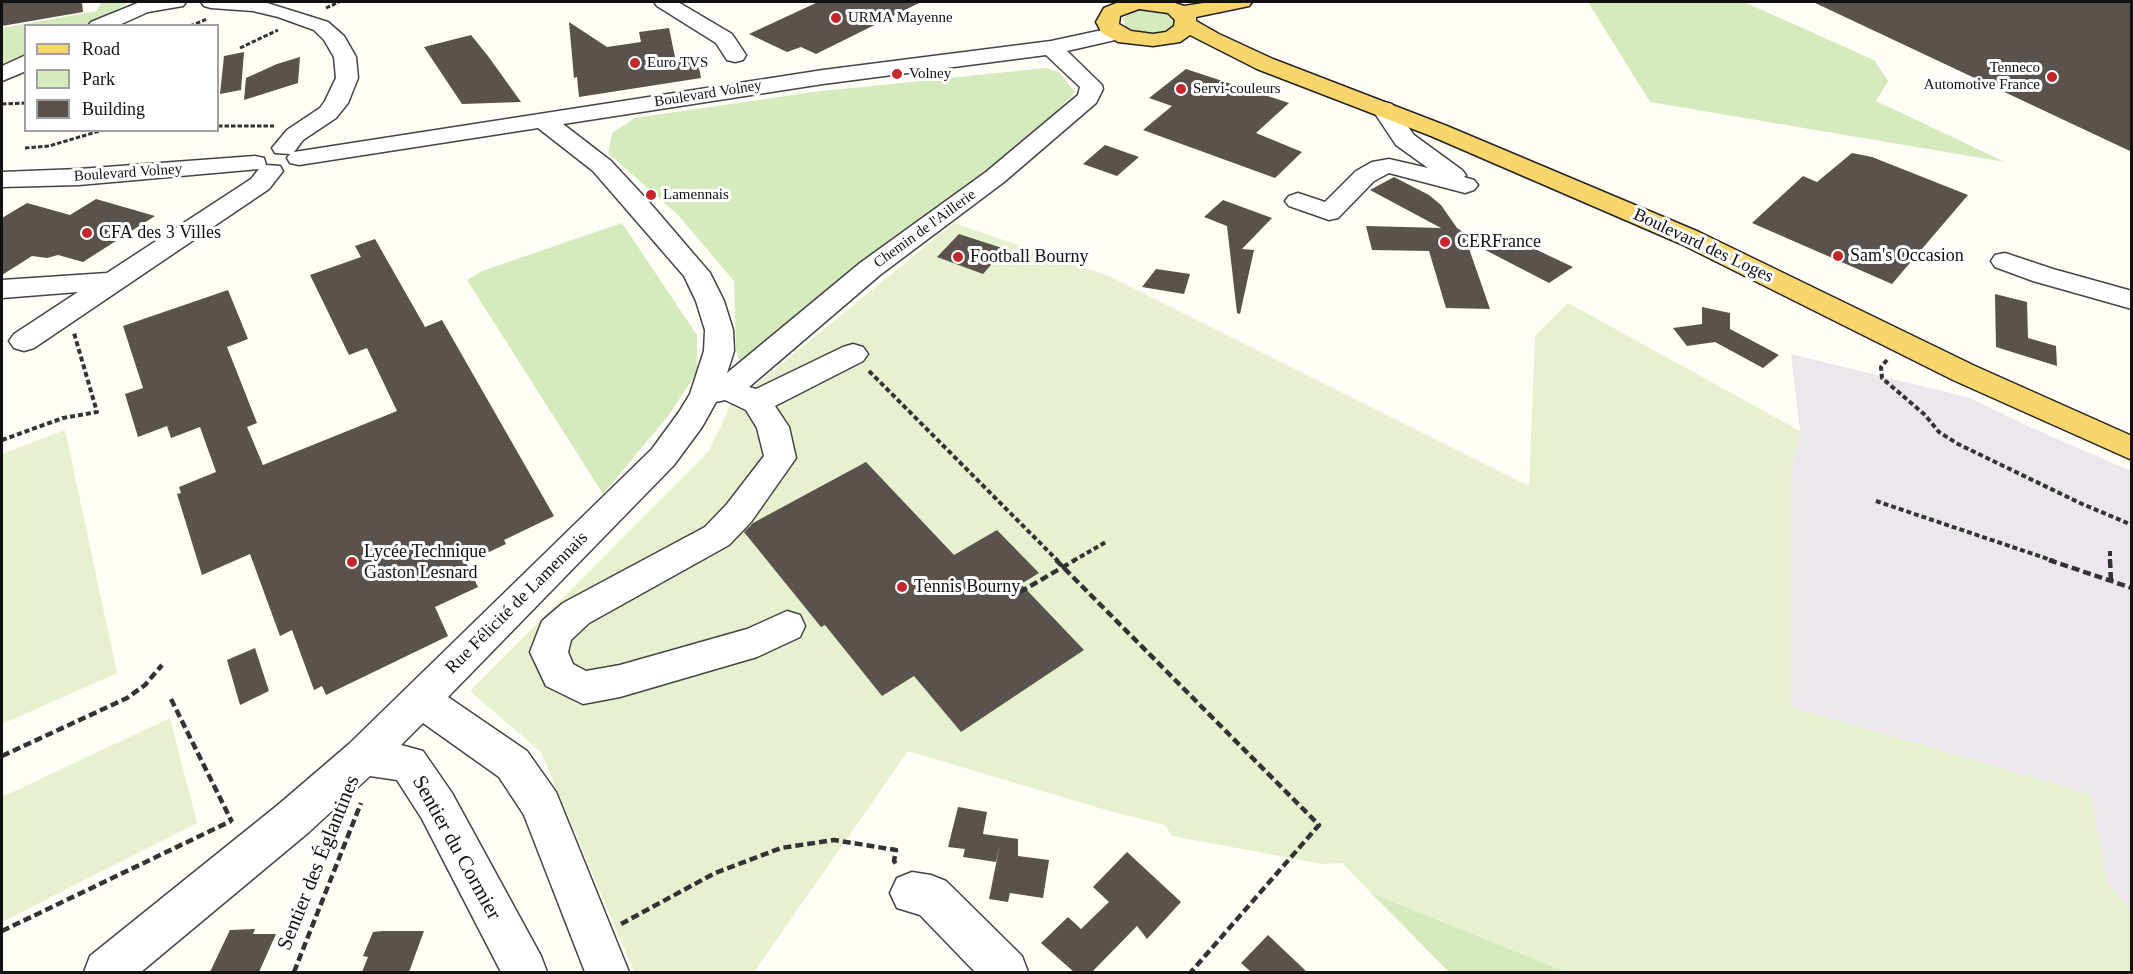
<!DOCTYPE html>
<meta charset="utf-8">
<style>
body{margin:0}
#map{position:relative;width:2133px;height:974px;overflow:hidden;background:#fffdf5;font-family:Georgia,serif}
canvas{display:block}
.frame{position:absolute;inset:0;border:3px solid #111;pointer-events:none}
.legend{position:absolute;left:24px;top:24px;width:195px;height:108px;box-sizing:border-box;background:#fff;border:2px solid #a0a0a0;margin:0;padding:8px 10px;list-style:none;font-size:18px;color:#111}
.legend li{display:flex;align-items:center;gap:12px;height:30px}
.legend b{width:30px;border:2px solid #a0a0a0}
</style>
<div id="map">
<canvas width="2133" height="974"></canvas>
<div class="frame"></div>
<ul class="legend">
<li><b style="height:8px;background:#f9d66b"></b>Road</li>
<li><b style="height:16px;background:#d5ebbd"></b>Park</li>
<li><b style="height:16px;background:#5a524d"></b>Building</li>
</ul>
</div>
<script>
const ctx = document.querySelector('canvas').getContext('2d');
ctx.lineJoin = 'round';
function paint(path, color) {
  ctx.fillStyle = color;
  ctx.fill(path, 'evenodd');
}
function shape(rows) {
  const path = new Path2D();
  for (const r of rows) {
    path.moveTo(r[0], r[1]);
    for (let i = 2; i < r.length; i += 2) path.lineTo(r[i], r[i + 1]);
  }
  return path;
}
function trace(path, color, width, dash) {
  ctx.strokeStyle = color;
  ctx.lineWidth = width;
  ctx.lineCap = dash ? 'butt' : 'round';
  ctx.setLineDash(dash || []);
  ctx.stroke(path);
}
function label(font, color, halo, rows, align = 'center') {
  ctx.font = font + ' Georgia,serif';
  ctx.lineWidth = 6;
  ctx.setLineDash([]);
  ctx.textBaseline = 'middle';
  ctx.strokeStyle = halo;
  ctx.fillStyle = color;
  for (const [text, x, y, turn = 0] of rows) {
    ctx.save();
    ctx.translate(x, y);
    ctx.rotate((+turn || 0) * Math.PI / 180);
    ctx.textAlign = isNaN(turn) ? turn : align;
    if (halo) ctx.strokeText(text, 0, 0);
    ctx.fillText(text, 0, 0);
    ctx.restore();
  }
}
const industrial = shape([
 [1791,354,1970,398,2032,428,2131,471,2131,910,2108,885,2089,794,1791,707,1791,475,1800,431]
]);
const green = shape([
 [101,2,127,2,125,5,89,25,26,26,25,58,2,70,2,28,97,11],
 [1588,2,1744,2,1874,60,1888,81,1876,101,2005,162,1650,102],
 [1141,9,1167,12,1173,15,1178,23,1171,31,1155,35,1137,33,1125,27,1123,18,1133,11],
 [1046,68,1059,72,1075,92,1044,125,740,365,736,349,734,281,677,214,608,153,612,133,635,118,813,92],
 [622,223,697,335,697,372,669,415,603,494,467,280,482,271],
 [1371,893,1567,972,1449,972]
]);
const pitch = shape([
 [954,223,1111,277,1529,486,1535,336,1568,303,1800,431,1791,475,1791,707,2090,794,2108,885,2131,910,2131,972,1567,972,1371,893,1342,863,1323,864,1172,836,1165,825,1113,812,908,751,754,972,634,972,541,752,470,691,709,451,730,406],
 [65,430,117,673,2,724,2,454],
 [170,718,197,823,2,922,2,797]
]);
const building = shape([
 [2,2,82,2,83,12,2,26],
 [818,2,921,2,816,54,801,47,787,52,749,34],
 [1813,2,2132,2,2132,152],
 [569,22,607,47,641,42,639,32,669,28,676,62,697,58,701,78,579,97,577,77,574,78],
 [471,35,488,56,521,102,462,104,424,47],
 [244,52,241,90,220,94,224,56],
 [300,57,298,83,244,100,246,78,277,64],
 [1186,69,1289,103,1256,133,1302,152,1275,178,1143,130,1172,106,1149,98],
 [1105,145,1139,157,1117,176,1083,164],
 [1852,153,1872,157,1968,195,1892,284,1752,223,1803,176,1817,182],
 [1394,177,1429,195,1441,205,1457,228,1463,232,1522,243,1573,267,1549,283,1466,240,1490,309,1446,308,1429,251,1372,250,1366,226,1441,228,1370,190],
 [96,199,155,216,83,262,58,255,47,258,32,256,2,275,2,218,27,203,70,215],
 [1223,200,1272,218,1242,249,1254,250,1240,314,1237,313,1227,226,1204,217],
 [959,234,1005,249,983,274,937,257],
 [375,239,425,327,442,320,554,516,504,540,506,544,466,563,478,587,435,607,448,636,326,695,322,686,314,690,292,630,280,636,250,554,202,575,177,494,181,493,179,487,216,472,200,427,171,438,167,426,138,437,125,394,143,388,123,326,228,290,248,339,227,347,257,423,247,427,263,465,397,411,367,348,349,355,310,275,361,257,355,246],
 [1156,269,1190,274,1184,294,1142,287],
 [1995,294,2027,302,2028,338,2056,346,2057,366,1996,347],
 [1702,307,1730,313,1730,329,1779,355,1763,368,1715,342,1687,346,1673,328,1702,324],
 [866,462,954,555,997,530,1039,573,1021,584,1084,650,961,732,914,676,882,696,825,625,821,627,744,532,753,523],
 [255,648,269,691,240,705,227,660],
 [958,807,987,812,983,834,1018,839,1018,856,1049,860,1043,898,1010,893,1008,902,989,899,1000,844,996,862,963,857,965,849,948,847],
 [1127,852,1181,902,1147,939,1137,926,1092,972,1074,972,1041,943,1068,917,1081,929,1109,902,1093,887],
 [255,929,253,934,276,934,259,972,210,972,230,930],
 [383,931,424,931,409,972,362,972,368,957,363,956,373,932],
 [1268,935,1307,972,1251,972,1241,963]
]);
const pathFar2 = shape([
 [326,8,339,2],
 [190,26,207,19],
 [240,48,278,30],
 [2,104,26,103],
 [218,126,274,126],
 [25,148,49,146,103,130]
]);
const pathFar1 = shape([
 [1887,360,1881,367,1882,378,1925,415,1939,432,1958,444,2080,503,2132,525],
 [869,371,1058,561],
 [2,440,63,418,97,412,74,333],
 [1876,501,2054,561],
 [2110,551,2110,561],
 [1073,561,1106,542]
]);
const path = shape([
 [1056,560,1319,825,1191,972],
 [2049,560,2132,588],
 [2110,560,2111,581],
 [1020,592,1075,560],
 [171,699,232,822],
 [2,756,127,698,145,685,162,665],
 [621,924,715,873,781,848,834,840,896,850,894,861,897,865],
 [2,931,231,821],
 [294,972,361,803]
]);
const minor = shape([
 [140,2,186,2,183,6,148,12,117,26,88,26,91,22,140,2],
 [201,2,264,2,328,22,344,36,356,57,358,78,348,103,336,118,303,140,294,152,823,70,1051,41,1116,27,1124,28,1127,33,1124,38,1067,51,1102,85,1103,89,1096,103,1004,182,880,275,749,387,756,389,843,347,853,344,863,347,868,354,863,361,775,406,789,427,796,458,751,522,729,545,589,623,571,640,568,652,573,664,586,671,620,665,747,629,787,611,800,615,805,626,800,637,757,657,620,697,583,704,546,686,530,652,542,621,563,603,705,527,727,504,764,456,757,428,746,410,725,400,716,402,702,427,674,465,448,697,527,751,556,792,629,972,585,972,524,815,499,777,423,723,401,745,423,751,452,793,541,956,547,972,501,972,422,819,397,780,370,776,309,832,141,972,84,972,90,956,279,804,349,744,652,449,679,412,690,394,704,351,705,330,696,301,684,276,593,171,538,128,299,165,290,163,287,158,290,154,275,153,272,148,287,130,320,108,325,101,336,78,334,57,324,40,314,30,278,17,253,11,211,8,204,6,201,2],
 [1046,55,1080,87,1078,95,986,172,860,263,727,373,734,351,733,330,724,301,710,273,650,203,611,161,563,124,823,84,1046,55],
 [654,2,678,2,732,34,746,55,743,60,735,62,727,60,716,43,657,6,654,2],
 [26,55,26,71,2,81,2,66,26,55],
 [1384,102,1392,104,1414,135,1462,170,1466,175,1464,177,1474,180,1478,185,1474,190,1465,193,1389,173,1374,181,1338,218,1329,220,1289,206,1285,201,1289,196,1298,193,1325,202,1356,171,1372,162,1389,159,1428,168,1396,145,1372,109,1376,104,1384,102],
 [255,156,264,158,266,165,280,166,283,171,269,189,34,348,24,351,14,348,9,341,14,334,78,292,2,298,2,280,107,273,251,179,259,169,79,185,2,187,2,172,79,169,255,156],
 [2005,253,2053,269,2132,291,2132,309,2033,281,1995,267,1991,261,1995,255,2005,253],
 [912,872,931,875,946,881,1022,956,1028,972,975,972,920,915,897,908,890,893,897,878,912,872]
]);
const major = shape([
 [1119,2,1172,2,1184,6,1210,2,1252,2,1249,6,1196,17,1196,21,1219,34,1273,59,1447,126,1699,232,1975,366,2132,436,2132,460,1953,380,1681,244,1431,136,1257,69,1190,35,1180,42,1153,46,1118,42,1102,33,1096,22,1104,8,1119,2],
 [1139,9,1168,13,1175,20,1174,26,1166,32,1153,34,1131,31,1119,24,1120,16,1139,9]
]);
const markers = [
 [836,18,6,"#c4262e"],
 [635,63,6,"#c4262e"],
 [897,74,6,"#c4262e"],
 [2052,77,6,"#c4262e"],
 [1181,89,6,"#c4262e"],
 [651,195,6,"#c4262e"],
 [87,233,6,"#c4262e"],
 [1445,242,6,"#c4262e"],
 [1838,256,6,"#c4262e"],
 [958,257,6,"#c4262e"],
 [352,562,6,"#c4262e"],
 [902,587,6,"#c4262e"]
];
const farPoinames = [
 ["URMA Mayenne",848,18],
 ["Euro TVS",647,63],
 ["Tenneco",2040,68,"right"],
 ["Automotive France",2040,85,"right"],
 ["Volney",909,74],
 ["Servi-couleurs",1193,89],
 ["Lamennais",663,195]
];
const farStreetnames = [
 ["Boulevard Volney",708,94,-9],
 ["Boulevard Volney",128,173,-4],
 ["Chemin de l'Aillerie",925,229,-36]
];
const poiNames = [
 ["CFA des 3 Villes",99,233],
 ["CERFrance",1457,242],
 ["Sam's Occasion",1850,256],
 ["Football Bourny",970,257],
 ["Lycée Technique",364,552],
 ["Gaston Lesnard",364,573],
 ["Tennis Bourny",914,587]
];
const streetNames = [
 ["Boulevard des Loges",1703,246,25],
 ["Rue Félicité de Lamennais",517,603,-45]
];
const nearStreetnames = [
 ["Sentier du Cormier",456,848,61],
 ["Sentier des Églantines",319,863,-68]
];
paint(industrial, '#eee6ef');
paint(green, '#d5ebbd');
paint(pitch, '#e6f2cf');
paint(building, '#5a524d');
trace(minor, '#444', 3);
trace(major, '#222', 3);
trace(pathFar2, '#333', 3, [4.5, 2]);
trace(pathFar1, '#333', 4, [5, 3]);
trace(path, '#333', 4.5, [8, 4]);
paint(minor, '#fff');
paint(major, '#f9d66b');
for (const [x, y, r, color] of markers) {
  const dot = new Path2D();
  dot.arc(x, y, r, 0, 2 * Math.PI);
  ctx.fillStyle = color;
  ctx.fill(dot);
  trace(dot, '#fff', 2);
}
label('15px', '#111', '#fff', farPoinames, 'left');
label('15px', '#111', '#fff', farStreetnames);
label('18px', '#111', '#fff', poiNames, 'left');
label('18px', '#111', '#fff', streetNames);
label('21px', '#111', '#fff', nearStreetnames);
</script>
